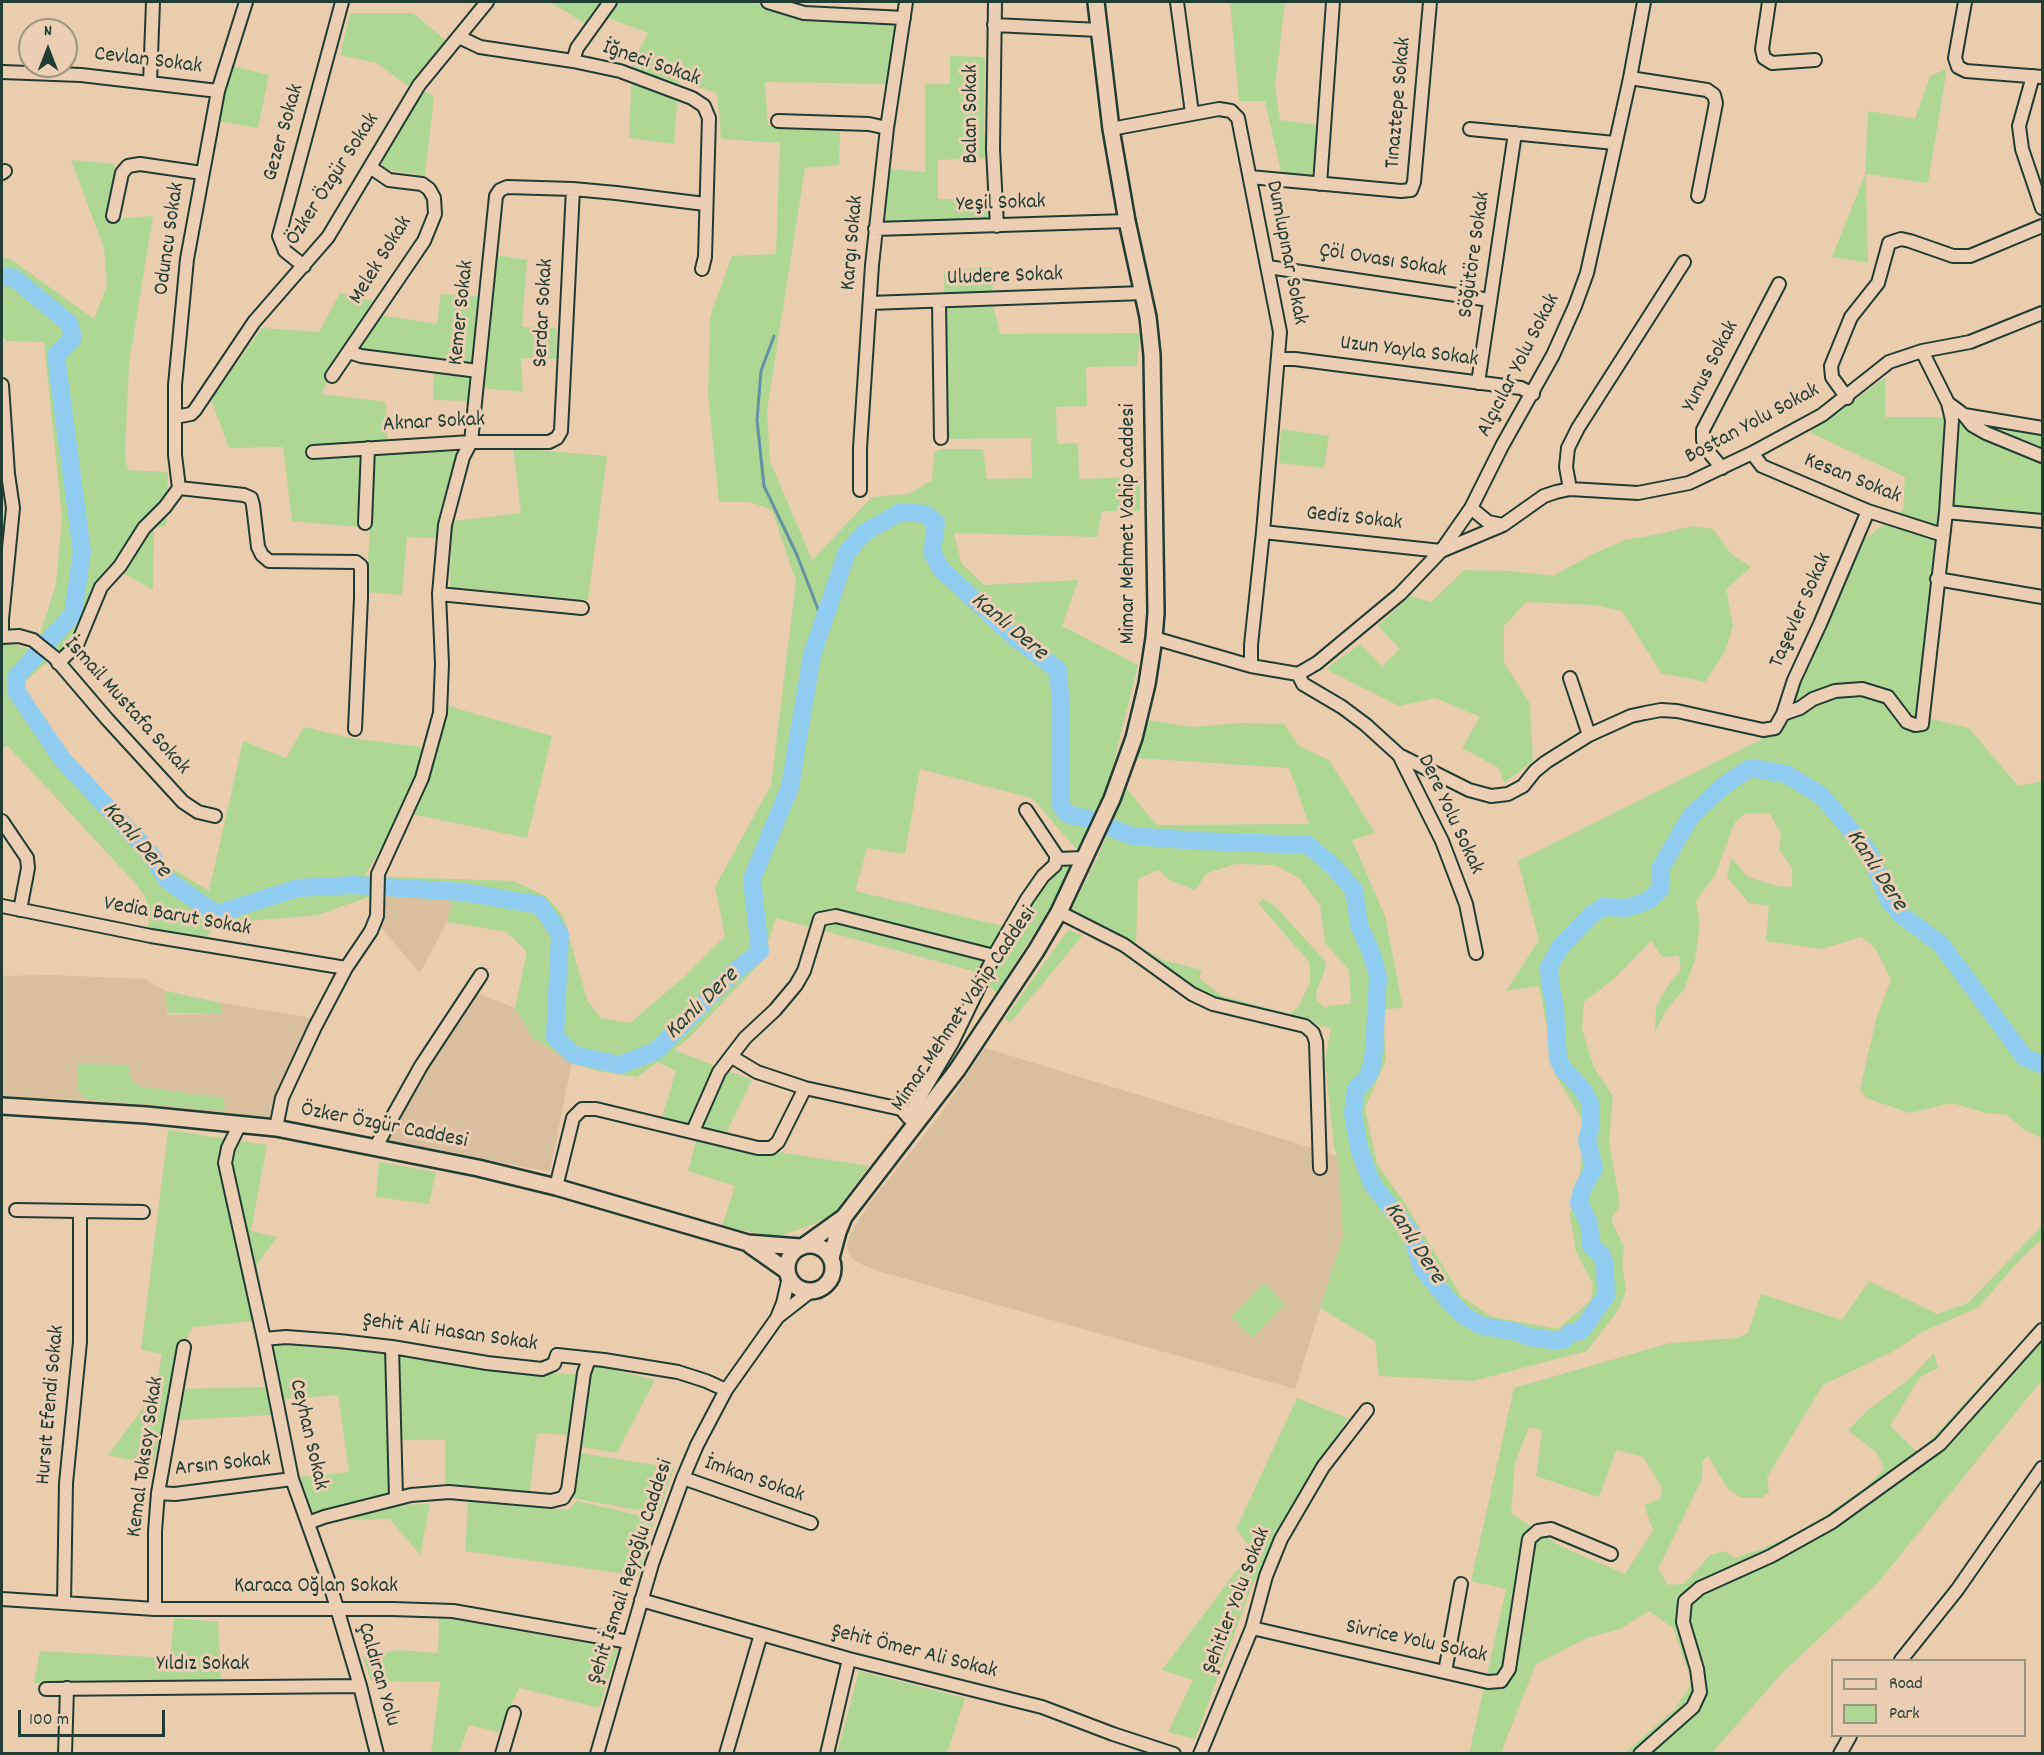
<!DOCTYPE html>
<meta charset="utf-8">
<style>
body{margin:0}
#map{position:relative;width:2044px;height:1755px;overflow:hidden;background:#e9cdac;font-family:Dekko,sans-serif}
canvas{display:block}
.frame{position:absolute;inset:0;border:3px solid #1f3d34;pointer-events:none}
.legend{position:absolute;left:1831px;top:1659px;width:195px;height:78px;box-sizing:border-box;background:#eccfb2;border:2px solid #9a9580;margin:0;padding:8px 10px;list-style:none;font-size:18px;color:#1f3d34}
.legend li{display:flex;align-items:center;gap:12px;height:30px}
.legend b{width:30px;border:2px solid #9a9580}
.north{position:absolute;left:18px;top:18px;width:60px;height:60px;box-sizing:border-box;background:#eccfb2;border:2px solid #9a9580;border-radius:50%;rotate:0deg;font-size:16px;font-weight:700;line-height:24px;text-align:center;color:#1f3d34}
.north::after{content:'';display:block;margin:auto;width:21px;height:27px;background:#1f3d34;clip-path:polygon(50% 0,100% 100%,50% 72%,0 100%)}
.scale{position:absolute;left:18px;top:1710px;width:147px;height:27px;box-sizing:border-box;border:3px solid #1f3d34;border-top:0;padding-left:8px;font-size:18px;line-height:21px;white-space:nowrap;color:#1f3d34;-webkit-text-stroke:4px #eccfb2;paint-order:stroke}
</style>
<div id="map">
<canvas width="2044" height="1755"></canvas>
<div class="frame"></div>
<ul class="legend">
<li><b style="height:8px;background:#eccfb2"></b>Road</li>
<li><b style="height:16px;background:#aed794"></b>Park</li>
</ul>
<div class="north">N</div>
<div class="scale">100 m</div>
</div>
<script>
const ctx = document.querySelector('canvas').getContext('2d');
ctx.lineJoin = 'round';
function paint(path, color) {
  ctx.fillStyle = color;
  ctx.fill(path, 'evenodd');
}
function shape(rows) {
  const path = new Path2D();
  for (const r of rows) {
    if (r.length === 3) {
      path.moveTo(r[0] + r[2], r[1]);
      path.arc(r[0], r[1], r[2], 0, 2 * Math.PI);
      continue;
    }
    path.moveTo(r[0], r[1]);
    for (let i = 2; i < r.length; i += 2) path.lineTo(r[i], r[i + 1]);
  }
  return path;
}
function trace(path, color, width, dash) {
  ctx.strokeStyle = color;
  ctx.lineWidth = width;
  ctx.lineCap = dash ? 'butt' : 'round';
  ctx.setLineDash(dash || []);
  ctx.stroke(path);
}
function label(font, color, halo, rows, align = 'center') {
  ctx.font = font + ' Dekko,sans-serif';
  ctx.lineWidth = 6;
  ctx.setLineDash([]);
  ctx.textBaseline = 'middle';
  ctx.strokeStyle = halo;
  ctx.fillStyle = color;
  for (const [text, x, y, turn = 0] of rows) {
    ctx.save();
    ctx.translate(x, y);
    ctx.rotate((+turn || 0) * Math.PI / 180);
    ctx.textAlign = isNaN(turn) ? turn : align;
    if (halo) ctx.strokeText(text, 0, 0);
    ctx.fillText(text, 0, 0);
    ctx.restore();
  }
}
const built = shape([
 [388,894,453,901,447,922,420,973,378,924],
 [52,975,145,979,166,991,167,1015,221,1014,221,1003,312,1018,272,1118,78,1099,2,1097,2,976],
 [464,988,515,1008,533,1038,572,1062,550,1172,373,1137],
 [985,1048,1338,1156,1343,1236,1295,1389,878,1271,858,1263,850,1257,847,1248,850,1234,869,1204,940,1115]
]);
const green = shape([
 [550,2,595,2,611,12,619,2,753,2,797,18,896,24,889,84,765,82,768,125,840,131,839,165,805,168,767,410,770,461,812,560,872,497,909,494,932,480,934,453,939,449,983,449,987,479,1032,478,1031,438,946,439,944,271,992,267,993,305,1000,334,1140,333,1137,366,1086,367,1087,406,1056,407,1057,444,1078,443,1079,479,1140,477,1140,511,1102,511,1097,537,954,533,961,563,984,585,1078,580,1062,626,1138,665,1109,781,1080,853,1032,798,920,769,905,854,867,848,855,891,1015,929,1048,878,1071,862,1074,868,997,993,973,971,776,918,761,962,688,1039,674,1050,752,1080,721,1143,869,1166,833,1215,809,1226,775,1237,722,1226,735,1186,688,1171,700,1127,662,1117,676,1071,658,1062,637,1077,597,1071,572,1062,533,1038,515,1008,527,952,507,932,447,922,453,901,387,894,368,897,318,915,215,924,206,939,148,928,150,914,145,897,136,884,7,745,2,749,2,644,10,643,35,651,56,584,62,518,44,342,6,341,2,335,2,259,9,258,94,319,107,285,104,248,71,160,115,164,107,220,153,216,129,364,125,455,128,470,168,472,166,526,154,528,153,590,109,565,92,593,71,641,18,688,36,717,170,867,209,891,243,741,286,758,304,727,350,738,438,749,448,706,552,736,527,838,402,812,365,876,514,881,547,897,563,916,587,1000,601,1018,630,1023,684,977,725,936,715,887,771,785,796,581,772,510,750,502,719,502,708,394,710,317,732,256,776,254,780,143,721,139,717,93,679,81,674,144,629,138,632,64,648,33,592,12,586,24],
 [1230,2,1285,2,1275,86,1280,120,1318,125,1312,178,1281,172,1265,101,1239,101],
 [350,13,413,13,449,43,412,89,377,63,340,55],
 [950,56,985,57,984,130,987,158,938,160,938,199,989,199,991,221,882,222,890,169,925,172,925,84,950,84],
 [232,66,269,75,258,128,218,121,221,95],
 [1947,69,1928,183,1866,174,1868,263,1832,257,1865,174,1868,111,1915,119,1930,76],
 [420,90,434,96,425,176,384,169,380,157],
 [497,255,527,260,522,327,556,328,557,359,521,358,523,392,471,387,469,401,433,400,434,358,344,349,321,394,386,402,388,452,457,452,438,523,521,513,513,448,607,456,588,600,450,587,451,539,407,537,402,595,366,592,370,528,292,521,283,447,229,448,211,399,262,328,319,332,340,293,374,301,367,313,437,324,441,294,490,297],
 [1885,378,1885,417,1940,417,2042,430,2042,517,1951,505,1923,717,1969,728,2018,786,2042,781,2042,1138,2023,1129,2007,1115,1986,1113,1952,1103,1910,1113,1866,1098,1860,1089,1877,1016,1891,980,1875,948,1861,937,1822,949,1766,941,1769,906,1749,903,1727,877,1731,858,1748,877,1777,886,1792,887,1792,868,1779,849,1781,834,1770,814,1746,813,1735,822,1715,875,1696,901,1700,925,1695,959,1685,988,1667,1009,1655,1032,1656,1007,1667,987,1681,970,1679,956,1662,957,1651,941,1615,978,1584,1002,1582,1029,1594,1068,1613,1096,1609,1141,1620,1205,1611,1219,1624,1247,1622,1265,1626,1290,1619,1309,1587,1351,1473,1381,1379,1376,1375,1341,1320,1308,1343,1236,1338,1157,1334,1148,1325,1061,1331,1028,1217,1000,1198,991,1130,945,1071,909,1097,859,1125,787,1157,825,1309,824,1289,768,1136,758,1149,720,1192,727,1240,723,1284,724,1299,746,1329,760,1375,833,1352,840,1385,916,1403,1008,1383,1009,1386,1060,1365,1108,1377,1164,1403,1200,1461,1296,1492,1317,1558,1329,1591,1300,1593,1284,1576,1252,1570,1215,1580,1175,1583,1121,1556,1076,1539,986,1506,991,1539,940,1518,861,1762,739,1804,678,1865,539,1903,510,1905,477,1809,432],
 [1236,864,1275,865,1299,878,1320,905,1325,943,1349,970,1351,1003,1324,1007,1317,1001,1316,992,1324,972,1326,962,1275,906,1263,899,1258,903,1310,963,1310,982,1299,1006,1290,1014,1222,996,1199,978,1202,970,1163,960,1136,944,1138,879,1158,870,1171,881,1195,890,1207,873],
 [1281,429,1329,436,1324,468,1279,463],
 [1693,526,1713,529,1731,554,1751,567,1726,589,1733,626,1725,651,1705,682,1661,673,1622,611,1595,605,1526,602,1504,626,1504,662,1530,704,1533,761,1504,783,1499,768,1462,748,1480,717,1435,698,1399,706,1326,669,1360,644,1382,666,1400,649,1378,626,1410,596,1431,602,1464,570,1510,571,1553,576,1593,554,1625,540,1659,534],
 [1068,930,1083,935,1010,1023,1005,1018],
 [166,991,221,1003,222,1014,167,1013],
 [77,1064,129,1065,130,1076,134,1083,142,1087,224,1098,225,1111,86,1099,78,1091],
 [168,1130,267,1145,251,1231,277,1237,257,1264,264,1320,193,1327,177,1356,171,1389,267,1387,271,1415,164,1421,153,1465,108,1455,155,1392,162,1354,141,1350],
 [379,1162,436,1172,429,1204,376,1197],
 [2042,1226,2042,1239,2015,1265,1979,1307,1922,1332,1896,1350,1823,1385,1767,1477,1769,1492,1761,1498,1741,1498,1728,1489,1708,1456,1703,1460,1702,1479,1658,1569,1668,1585,1684,1584,1710,1555,1726,1551,1734,1558,1762,1549,1807,1528,1865,1488,1884,1469,1877,1453,1848,1430,1868,1410,1908,1380,1934,1353,1938,1368,1920,1377,1890,1426,1918,1453,2042,1320,2042,1380,1877,1584,1783,1672,1712,1753,1625,1753,1675,1709,1692,1683,1673,1628,1649,1611,1620,1629,1587,1638,1536,1664,1502,1750,1504,1753,1469,1754,1506,1589,1471,1581,1514,1388,1670,1343,1737,1338,1748,1333,1761,1294,1842,1320,1869,1281,1937,1314,1968,1303],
 [1529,1427,1542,1430,1536,1476,1599,1497,1616,1450,1643,1457,1662,1488,1660,1499,1644,1505,1653,1530,1625,1574,1560,1546,1511,1513,1515,1462],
 [1264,1283,1285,1304,1252,1338,1231,1317],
 [268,1334,485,1370,572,1374,599,1366,655,1380,617,1453,581,1447,583,1436,537,1433,528,1506,568,1510,577,1501,655,1519,639,1576,465,1551,469,1488,445,1489,445,1440,388,1440,393,1505,430,1504,420,1555,390,1519,334,1520,328,1510,310,1512,300,1477,349,1472,338,1395,284,1399],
 [1297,1398,1348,1418,1252,1586,1195,1739,1168,1732,1193,1680,1162,1670,1252,1550,1236,1529],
 [580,1453,674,1468,659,1514,573,1498],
 [439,1617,618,1649,599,1708,519,1688,499,1732,469,1725,459,1753,431,1753,440,1682,371,1681,363,1657,396,1650,438,1653],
 [174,1618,218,1622,221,1680,34,1683,40,1651,170,1658],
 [859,1671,965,1698,947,1753,837,1753]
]);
const stream = shape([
 [774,336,761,371,757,420,764,486,797,555,823,622]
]);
const river = shape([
 [2,276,14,278,69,323,73,338,56,355,82,552,73,614,17,676,16,691,62,759,150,853,167,880,216,914,298,888,354,885,462,892,540,905,560,934,555,1037,574,1055,620,1065,656,1051,732,974,760,951,752,879,790,787,812,655,847,552,865,532,901,512,925,514,936,523,932,552,941,569,1011,634,1058,670,1061,708,1061,806,1069,815,1089,819,1132,836,1199,841,1308,845,1334,867,1354,890,1359,925,1371,952,1378,976,1374,1050,1371,1070,1366,1079,1356,1089,1353,1114,1359,1148,1372,1184,1411,1233,1422,1268,1449,1301,1464,1316,1482,1326,1517,1332,1529,1337,1559,1341,1565,1339,1570,1333,1581,1331,1606,1296,1605,1267,1603,1257,1591,1245,1589,1223,1579,1203,1582,1190,1594,1168,1587,1140,1591,1125,1591,1105,1583,1090,1563,1069,1558,1059,1555,1007,1550,984,1549,967,1561,946,1592,914,1603,907,1626,908,1639,904,1649,900,1660,889,1661,867,1691,816,1723,786,1750,768,1786,774,1822,796,1869,852,1888,899,1902,916,1940,943,2025,1058,2042,1064]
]);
const minor = shape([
 [768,2,804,13,904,18],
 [995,2,993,149,997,226],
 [1177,2,1192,113],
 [1769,2,1762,49,1764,58,1772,63,1815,60],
 [1965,2,1955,58,1958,67,1966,71,2042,77],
 [994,25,1099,30],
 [459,37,480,47,573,61,620,71,692,98,704,106,709,118,705,257,702,269],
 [573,61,577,48,610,2],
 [2,72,81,75,218,91],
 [2033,76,2019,126,2022,149,2042,208],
 [1630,78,1707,90,1714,95,1716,103,1698,196],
 [150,83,153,2],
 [778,121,869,124,887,128],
 [1111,129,1219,109,1231,111,1238,118,1280,332,1263,532,1251,645,1251,666],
 [1470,129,1615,143],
 [2,173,5,171],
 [1250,177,1401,191,1411,190,1414,182,1430,2],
 [1320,184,1333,2],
 [113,216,122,173,128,166,140,164,202,173],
 [875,229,1127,221],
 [304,266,285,251,279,236,342,2],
 [1268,267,1490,300],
 [939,302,941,438],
 [870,303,1143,293],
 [1922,351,1948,403,1964,415,1972,425,1986,433,2042,456],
 [349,352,361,356,478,371],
 [1279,359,1295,359,1521,388,1533,394],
 [332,376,424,241,435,214,434,198,429,189,422,184,389,180,370,167],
 [1478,383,1515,133],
 [2,385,8,474,13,508,2,619,2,637],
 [1847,398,1832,377,1831,366,1851,317,1878,283,1889,243,1901,239,1910,241,1953,256,1970,256,2042,226],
 [1964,415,2042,428],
 [175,417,191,414,195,410,254,322,328,237,419,85,487,2],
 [313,452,471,442,549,442,557,438,561,431,573,189],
 [1752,453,1762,466,1868,511,1943,535],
 [1722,468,1707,450,1703,440,1703,430,1779,284],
 [179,488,175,455,175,385,187,259,218,91,246,2],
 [179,488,244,495,251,498,253,505,258,547,262,555,269,561,356,562,361,566,361,598,355,729],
 [1570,489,1566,467,1568,448,1578,428,1684,262],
 [860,490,860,448,872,265,887,128,906,2],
 [1471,508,1488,522,1503,525],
 [1946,512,2042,521],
 [365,523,368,448],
 [1263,532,1441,551,1503,525,1544,496,1556,492,1570,489,1638,493,1689,483,1752,453,1822,415,1889,362,1922,351,1970,342,2042,313],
 [1937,579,2042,597],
 [439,594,582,608],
 [2,637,19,636,33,640,39,645,54,657,107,719,183,802,198,812,215,816],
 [1154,638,1251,666,1298,674],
 [58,663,77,645,101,587,120,566,144,528,165,507,179,488],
 [1298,674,1317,663,1400,594,1441,551,1471,508,1502,446,1553,355,1575,306,1587,273,1630,78,1644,2],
 [1298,674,1303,684,1342,707,1366,725,1399,755,1442,841,1466,904,1476,953],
 [1570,678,1589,735],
 [1783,714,1800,708,1813,699,1835,691,1862,689,1888,697,1907,722,1915,725,1922,724,1946,512,1952,420,1948,403],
 [1399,755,1469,790,1491,796,1508,794,1523,786,1535,771,1546,762,1589,735,1631,716,1645,713,1661,710,1677,711,1763,730,1775,728,1783,714,1794,680,1820,624,1868,511],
 [1026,810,1056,855,1056,859],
 [2,821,27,858,28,868,20,910],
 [1056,859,1085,858],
 [2,906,151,936,346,968],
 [1059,912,1124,945,1192,994,1213,1004,1305,1026,1313,1033,1316,1042,1320,1168],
 [732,1057,757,1072,805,1088,901,1109,912,1121],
 [908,1117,952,1043,994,956,1027,899,1043,876,1055,865,1056,859],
 [240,1124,228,1148,225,1163,264,1339,292,1479,331,1588,360,1686,377,1754],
 [276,1128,282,1098,315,1027,346,968,371,931,377,916,378,874,422,778,440,713,442,664,439,594,445,525,463,457,471,442,496,196,500,190,507,187,573,189,616,193,705,204],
 [693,1131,719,1072,745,1038,775,1010,796,985,804,971,820,919,836,916,994,956],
 [375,1148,421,1066,481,975],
 [556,1187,573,1118,582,1109,596,1109,758,1148,771,1148,778,1142,805,1088],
 [16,1210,143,1212],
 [779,1316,811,1291],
 [264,1339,286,1337,339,1341,392,1347,487,1363,542,1369,554,1364,557,1355,604,1360,678,1372,706,1381,726,1390],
 [392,1347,396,1498],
 [683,1478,811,1523],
 [158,1493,175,1494,292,1479],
 [308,1523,324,1517,411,1495,449,1492,551,1501,563,1498,568,1490,584,1373,589,1359],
 [2,1599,155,1609,392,1609,453,1611,629,1642],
 [641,1600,849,1659,1042,1707,1113,1734,1174,1754],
 [64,1603,66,1483,80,1342,80,1211],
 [155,1609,155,1531,158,1493,184,1347],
 [1252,1628,1488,1682,1501,1681,1509,1669,1529,1539,1538,1531,1551,1529,1611,1554],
 [1901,1660,1957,1590,2042,1468],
 [1445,1672,1461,1584],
 [46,1689,360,1686],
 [65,1754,67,1688],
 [502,1754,514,1713],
 [597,1754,652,1564,683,1478,697,1445,726,1390,777,1318,783,1303,789,1277],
 [726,1754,761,1634],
 [827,1754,849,1659],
 [1200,1754,1252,1628,1266,1576,1281,1539,1323,1467,1367,1410],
 [1640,1754,1693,1707,1700,1692,1697,1669,1683,1622,1685,1601,1700,1588,1771,1556,1832,1522,1940,1444,2042,1330],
 [1840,1754,1850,1736]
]);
const major = shape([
 [2,1106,146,1115,276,1128,478,1168,556,1187,748,1243,800,1247],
 [810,1268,23],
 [750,1245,787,1271],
 [805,1245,844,1217],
 [831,1258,838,1232,844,1217,957,1070,1036,951,1059,912,1112,799,1134,738,1147,684,1154,638,1156,613,1152,355,1148,317,1127,221,1111,129,1096,2]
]);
const streetNames = [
 ["Cevlan Sokak",148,62,7],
 ["İğneci Sokak",651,65,19],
 ["Tınaztepe Sokak",1400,103,-85],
 ["Balan Sokak",973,114,-90],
 ["Gezer Sokak",285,133,-74],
 ["Özker Özgür Sokak",334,180,-57],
 ["Yeşil Sokak",1001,205,-2],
 ["Oduncu Sokak",171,239,-82],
 ["Kargı Sokak",854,243,-85],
 ["Dumlupınar Sokak",1285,253,79],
 ["Söğütöre Sokak",1476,255,-82],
 ["Melek Sokak",382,261,-58],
 ["Çöl Ovası Sokak",1383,262,9],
 ["Uludere Sokak",1005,278,-2],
 ["Kemer Sokak",463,313,-84],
 ["Serdar Sokak",545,313,-87],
 ["Uzun Yayla Sokak",1409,353,7],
 ["Alçıcılar Yolu Sokak",1520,366,-63],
 ["Yunus Sokak",1712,367,-63],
 ["Aknar Sokak",434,424,-3],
 ["Bostan Yolu Sokak",1753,425,-28],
 ["Kesan Sokak",1852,480,22],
 ["Gediz Sokak",1354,520,6],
 ["Mimar Mehmet Vahip Caddesi",1130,524,-90],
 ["Taşevler Sokak",1802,611,-66],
 ["İsmail Mustafa Sokak",126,707,48],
 ["Dere Yolu Sokak",1449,815,65],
 ["Vedia Barut Sokak",177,918,10],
 ["Mimar Mehmet Vahip Caddesi",965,1010,-56],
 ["Özker Özgür Caddesi",384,1127,11],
 ["Şehit Ali Hasan Sokak",450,1334,8],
 ["Hursıt Efendi Sokak",52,1405,-85],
 ["Ceyhan Sokak",307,1435,77],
 ["Kemal Toksoy Sokak",147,1457,-82],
 ["Arsın Sokak",223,1466,-6],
 ["İmkan Sokak",754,1481,19],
 ["Şehit İsmail Reyoğlu Caddesi",632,1572,-72],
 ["Karaca Oğlan Sokak",316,1588],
 ["Şehitler Yolu Sokak",1238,1601,-69],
 ["Sivrice Yolu Sokak",1416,1643,12],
 ["Şehit Ömer Ali Sokak",914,1653,14],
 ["Yıldız Sokak",203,1666],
 ["Çaldıran Yolu",377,1675,74]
];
const waterNames = [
 ["Kanlı Dere",1008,628,40],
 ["Kanlı Dere",135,841,49],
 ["Kanlı Dere",1875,871,57],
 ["Kanlı Dere",703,1005,-44],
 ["Kanlı Dere",1413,1244,57]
];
paint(built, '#d8c09e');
paint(green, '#aed794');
trace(stream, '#6393a5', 3);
trace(river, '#91ccf1', 18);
trace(minor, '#1f3d34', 16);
trace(major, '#1f3d34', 20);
trace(minor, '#eccfb2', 12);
trace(major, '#eccfb2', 15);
label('22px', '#1f3d34', '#eccfb2', streetNames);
label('italic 24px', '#25443d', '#eccfb2', waterNames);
</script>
